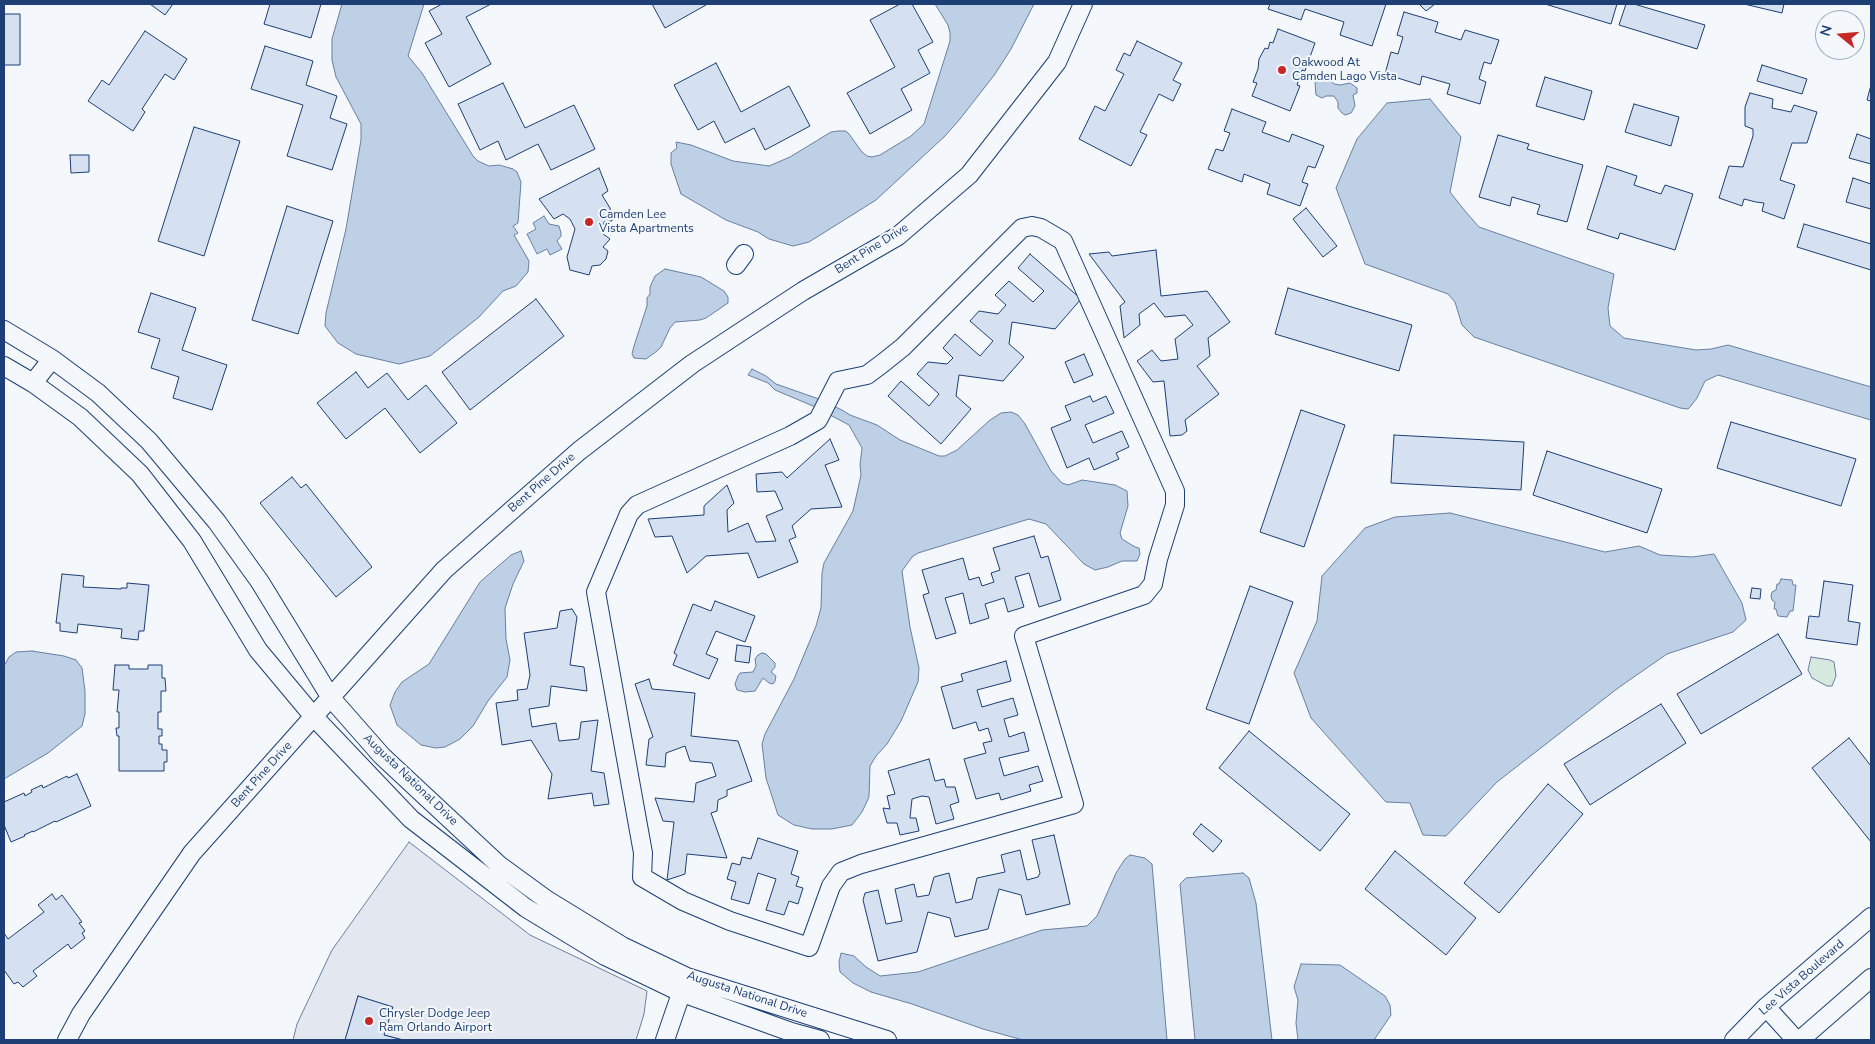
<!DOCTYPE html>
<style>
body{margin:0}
#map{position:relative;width:1875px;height:1044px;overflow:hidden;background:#f4f7fb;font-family:"Nunito Sans",sans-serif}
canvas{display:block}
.frame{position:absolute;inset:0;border:5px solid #1d3f73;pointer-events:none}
.north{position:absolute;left:1815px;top:10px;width:50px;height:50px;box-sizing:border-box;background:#f4f7fb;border:1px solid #9eadc5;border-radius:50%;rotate:287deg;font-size:14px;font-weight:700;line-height:20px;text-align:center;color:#1d3f73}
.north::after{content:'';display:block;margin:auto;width:18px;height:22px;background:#c62828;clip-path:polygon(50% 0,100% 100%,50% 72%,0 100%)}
</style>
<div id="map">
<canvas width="1875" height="1044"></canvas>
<div class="frame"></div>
<div class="north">N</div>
</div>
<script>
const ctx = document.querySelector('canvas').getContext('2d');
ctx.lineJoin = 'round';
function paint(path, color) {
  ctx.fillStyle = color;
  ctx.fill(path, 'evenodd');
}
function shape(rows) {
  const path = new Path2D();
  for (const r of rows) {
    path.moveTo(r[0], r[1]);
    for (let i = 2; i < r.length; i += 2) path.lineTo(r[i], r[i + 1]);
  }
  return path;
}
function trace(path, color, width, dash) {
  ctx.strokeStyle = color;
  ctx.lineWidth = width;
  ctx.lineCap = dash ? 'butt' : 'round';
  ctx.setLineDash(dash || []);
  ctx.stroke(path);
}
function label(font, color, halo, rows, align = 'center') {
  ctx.font = font + ' "Nunito Sans",sans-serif';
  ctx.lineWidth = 4;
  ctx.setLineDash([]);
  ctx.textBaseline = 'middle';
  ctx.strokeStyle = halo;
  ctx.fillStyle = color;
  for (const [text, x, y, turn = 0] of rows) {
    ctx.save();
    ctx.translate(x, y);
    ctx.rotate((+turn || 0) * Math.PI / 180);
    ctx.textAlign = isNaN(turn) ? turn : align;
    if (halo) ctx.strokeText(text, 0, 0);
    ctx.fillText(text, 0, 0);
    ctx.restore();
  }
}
const green = shape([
 [1811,657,1830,660,1834,662,1836,676,1832,686,1827,686,1812,678,1808,670,1811,657]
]);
const parking = shape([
 [409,842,530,935,647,991,644,1014,636,1040,403,1040,384,1035,392,1007,358,996,345,1040,293,1040,297,1024,332,950,409,842]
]);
const water = shape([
 [342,4,424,4,408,56,422,73,473,156,478,161,489,166,499,165,513,169,517,172,521,182,518,223,513,226,518,233,514,235,529,261,528,272,516,286,503,291,479,317,430,356,399,364,356,354,338,343,325,326,326,313,346,229,361,140,361,124,336,77,332,60,332,39,342,4],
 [935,4,1034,4,1011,49,995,74,960,119,945,136,876,200,809,242,793,246,769,239,758,232,726,220,681,194,671,164,671,153,677,148,676,142,691,145,733,161,769,166,790,157,831,132,838,131,846,131,849,134,862,152,867,156,872,157,880,155,911,136,924,124,950,41,950,33,948,25,935,4],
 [1324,75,1330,75,1331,81,1334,84,1340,85,1350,83,1357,88,1357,93,1353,95,1355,106,1351,113,1345,115,1342,113,1338,108,1338,102,1334,96,1326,96,1322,98,1316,95,1315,83,1320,76,1324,75],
 [1430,99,1461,137,1450,192,1465,211,1479,227,1614,274,1608,308,1610,326,1624,338,1696,350,1711,349,1728,345,1871,387,1871,420,1718,375,1705,381,1697,398,1690,407,1688,409,1680,408,1474,337,1462,325,1455,302,1448,294,1365,264,1336,188,1357,139,1387,103,1430,99],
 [544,216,549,224,559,226,561,233,561,236,557,241,562,249,550,255,547,249,537,254,527,234,536,229,533,223,544,216],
 [665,269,701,277,724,291,728,297,728,303,706,318,700,320,675,322,670,328,661,347,657,351,646,359,634,358,632,354,634,346,647,306,647,298,650,294,650,287,655,276,665,269],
 [752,369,766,376,776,384,816,398,842,410,850,415,877,425,900,440,939,456,945,456,957,450,990,420,1001,413,1011,412,1018,415,1025,424,1051,471,1062,483,1068,485,1082,480,1115,485,1127,491,1128,506,1120,533,1122,539,1135,547,1139,548,1140,554,1137,561,1122,561,1108,567,1095,570,1084,564,1046,524,1029,519,918,553,912,557,902,571,910,627,919,668,918,682,901,721,887,744,876,756,870,766,869,797,862,812,852,825,832,829,812,829,794,825,778,815,766,778,762,744,765,734,794,679,816,626,821,608,822,573,824,563,853,511,861,475,860,465,862,448,849,425,813,406,775,390,768,383,748,375,752,369],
 [1450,513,1605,552,1639,546,1660,555,1692,557,1714,554,1742,603,1746,620,1733,632,1667,654,1618,688,1497,782,1446,836,1423,835,1410,803,1386,802,1311,718,1294,673,1317,621,1322,576,1365,528,1395,517,1450,513],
 [521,551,524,561,513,584,505,608,506,639,510,660,507,677,488,701,473,726,460,739,445,747,436,748,421,745,397,725,390,705,395,692,402,682,429,664,480,582,511,555,521,551],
 [1781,579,1792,580,1793,585,1796,585,1793,611,1790,611,1787,617,1778,616,1776,609,1774,609,1775,602,1772,600,1771,596,1772,592,1776,590,1777,584,1779,584,1781,579],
 [32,651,64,656,76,660,82,668,85,691,85,714,82,726,48,753,4,779,4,666,9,657,16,652,32,651],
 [762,653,766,654,775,663,775,667,771,672,776,676,775,681,773,684,769,683,763,678,755,691,745,692,737,690,735,684,738,676,740,673,753,672,756,666,755,659,758,655,762,653],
 [1130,855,1145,858,1152,864,1167,1040,1023,1040,983,1029,912,1004,871,992,853,983,840,972,839,962,841,953,854,956,866,967,880,976,918,972,1042,930,1087,926,1097,916,1116,873,1125,859,1130,855],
 [1243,873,1249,878,1256,903,1272,1040,1195,1040,1180,884,1186,878,1243,873],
 [1301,964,1340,965,1385,996,1390,1005,1391,1015,1374,1040,1298,1040,1296,1023,1298,1000,1294,987,1301,964]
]);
const building = shape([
 [150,4,173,4,165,15,150,4],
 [270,4,321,4,311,38,264,24,270,4],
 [442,4,491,4,466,17,491,64,449,87,425,43,442,34,429,11,442,4],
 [652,4,705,4,706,5,665,28,652,4],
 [900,4,912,4,933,42,918,50,930,73,901,89,912,110,870,134,847,93,895,67,870,20,900,4],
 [1270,4,1386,4,1372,46,1340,35,1344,22,1305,9,1301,20,1268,9,1270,4],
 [1419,4,1435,4,1426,11,1419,4],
 [1545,4,1617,4,1611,24,1545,4],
 [1626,4,1634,4,1705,25,1697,49,1619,25,1626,4],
 [1744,4,1784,4,1782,13,1744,4],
 [1404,12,1438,22,1435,32,1461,40,1465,30,1499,40,1491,64,1484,62,1479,79,1486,82,1480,104,1447,94,1450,84,1422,76,1420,85,1385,74,1391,52,1398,54,1403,37,1397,35,1404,12],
 [4,14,20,14,20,65,4,65,4,14],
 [1278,29,1315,43,1305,71,1302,70,1297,85,1300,86,1290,111,1252,96,1257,83,1253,82,1258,69,1259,59,1265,48,1268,49,1270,42,1273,43,1278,29],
 [145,31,187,59,174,80,165,74,142,109,145,112,133,131,88,101,102,80,109,85,145,31],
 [1137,41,1182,63,1173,80,1181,84,1173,101,1159,94,1140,132,1147,135,1131,166,1079,139,1095,106,1105,111,1124,74,1116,70,1124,53,1130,56,1137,41],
 [265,46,313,61,306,85,337,96,330,118,347,124,332,170,287,156,303,105,251,89,265,46],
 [716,63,741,112,789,86,810,126,765,150,754,128,725,143,714,121,698,130,674,85,716,63],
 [1762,65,1807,79,1802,94,1757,81,1762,65],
 [1545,77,1592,91,1584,120,1536,106,1545,77],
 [503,83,525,128,574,105,595,149,551,170,538,144,506,160,498,141,480,150,458,104,503,83],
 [1871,85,1871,101,1867,100,1871,85],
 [1750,93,1773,99,1772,108,1791,112,1794,105,1817,112,1807,143,1792,143,1780,180,1795,185,1784,219,1762,211,1764,203,1756,202,1744,199,1742,206,1719,198,1729,166,1743,167,1753,136,1753,129,1745,126,1745,107,1750,93],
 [1634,104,1679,117,1671,146,1625,132,1634,104],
 [1232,109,1266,122,1262,132,1289,142,1292,134,1324,146,1315,168,1308,166,1302,182,1308,184,1300,206,1267,194,1270,184,1244,174,1242,182,1208,169,1216,149,1223,151,1230,133,1224,131,1232,109],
 [194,127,240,141,204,256,158,241,194,127],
 [1857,134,1871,139,1871,164,1849,158,1857,134],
 [1498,135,1529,144,1527,149,1583,165,1567,222,1537,214,1540,205,1512,197,1510,206,1479,197,1498,135],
 [70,155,89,155,89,172,71,173,70,155],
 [1607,166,1637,176,1634,185,1661,194,1665,185,1693,194,1675,250,1620,233,1618,239,1587,229,1607,166],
 [599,168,608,191,602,195,610,208,612,221,604,222,602,233,610,239,603,247,608,251,606,259,600,265,592,266,589,275,570,270,567,257,575,229,570,219,563,214,554,219,539,199,599,168],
 [1853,178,1871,184,1871,209,1846,202,1853,178],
 [287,206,333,221,298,334,252,320,287,206],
 [1306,208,1337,246,1323,257,1293,219,1306,208],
 [1804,224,1871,244,1871,270,1797,247,1804,224],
 [1156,250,1161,296,1207,291,1230,322,1208,338,1210,356,1197,366,1219,394,1185,420,1187,431,1182,435,1170,436,1164,381,1153,382,1137,361,1152,350,1161,361,1178,359,1175,339,1193,325,1185,315,1165,317,1154,303,1139,314,1140,325,1124,338,1120,306,1125,302,1089,254,1109,252,1112,256,1156,250],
 [1030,254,1081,299,1055,329,1012,322,1009,344,1024,357,1003,381,959,375,956,396,971,409,941,444,888,396,901,381,929,406,939,394,917,374,928,362,947,364,953,358,943,348,955,334,980,356,993,341,970,321,979,311,998,314,1006,305,995,295,1009,281,1033,302,1044,291,1018,268,1030,254],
 [1288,288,1412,325,1399,371,1275,334,1288,288],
 [151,293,196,308,182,350,227,365,212,410,173,398,179,377,151,368,160,339,138,332,151,293],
 [536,299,564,336,470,410,442,372,536,299],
 [1084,354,1093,375,1074,383,1065,362,1084,354],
 [356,372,368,388,387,373,408,400,426,385,457,423,420,453,385,408,346,439,317,403,356,372],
 [1090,396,1093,402,1106,396,1114,413,1085,425,1093,443,1122,431,1129,447,1116,453,1119,459,1094,470,1089,458,1067,468,1051,428,1071,420,1065,406,1090,396],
 [1301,410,1345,425,1304,547,1260,532,1301,410],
 [1731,422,1856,459,1841,506,1717,468,1731,422],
 [1394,435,1524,442,1521,490,1391,483,1394,435],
 [830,439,839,460,825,465,842,507,811,509,792,526,796,537,789,540,798,562,758,578,748,553,706,556,687,573,672,536,655,537,648,519,704,515,704,506,727,485,734,503,727,510,728,532,748,523,756,542,776,541,766,516,783,509,775,491,757,492,756,474,782,472,787,478,830,439],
 [1547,451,1662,489,1647,533,1533,495,1547,451],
 [292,477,301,488,306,484,372,567,336,597,260,503,292,477],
 [1034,536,1041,558,1048,556,1061,600,1039,607,1029,573,1015,577,1024,607,1008,612,1004,598,985,604,989,618,970,624,963,593,945,598,956,633,936,639,923,595,929,593,922,570,963,558,969,580,979,577,982,586,994,582,991,573,1000,570,993,548,1034,536],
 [62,574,84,576,83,587,121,589,121,588,127,588,127,583,149,585,144,631,139,631,138,640,121,638,122,629,78,624,77,633,60,631,60,623,56,623,62,574],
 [1824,581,1853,585,1848,621,1860,623,1857,645,1806,638,1809,616,1819,617,1824,581],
 [1250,586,1293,602,1249,724,1206,709,1250,586],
 [1752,588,1761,589,1760,599,1750,598,1752,588],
 [715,601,755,616,745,642,716,631,706,654,718,659,709,679,673,665,677,655,674,653,693,604,711,611,715,601],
 [572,609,577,617,570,665,584,667,587,691,551,686,549,706,529,709,532,727,556,723,559,741,579,739,581,722,598,720,591,771,604,773,609,804,594,806,592,793,548,799,552,774,531,740,502,745,496,703,518,700,517,690,527,689,530,675,524,633,557,628,560,611,572,609],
 [1778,634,1802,674,1701,734,1677,694,1778,634],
 [737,645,751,647,749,663,735,661,737,645],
 [1006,661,1011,681,977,690,982,707,1013,698,1018,715,1004,719,1009,737,1024,732,1029,751,999,758,1004,776,1038,766,1043,781,1029,785,1031,791,1001,800,999,793,976,799,964,759,986,753,983,743,992,741,988,728,979,731,976,722,953,729,941,687,963,681,961,674,1006,661],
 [115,665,129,665,129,669,148,669,148,665,162,665,162,678,165,678,166,691,161,691,161,712,158,712,158,729,162,729,162,736,159,736,159,744,162,744,162,750,167,750,167,762,164,762,164,771,119,771,119,736,117,736,116,728,119,728,119,712,117,712,119,690,113,690,115,665],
 [649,679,652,689,695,693,691,736,738,741,752,781,727,790,727,796,718,800,717,811,711,813,727,858,687,854,685,874,667,880,674,822,663,821,655,798,694,802,696,783,716,776,712,763,690,761,685,746,666,753,665,767,646,765,649,739,653,737,635,684,649,679],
 [1661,704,1686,743,1590,805,1564,764,1661,704],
 [1249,731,1350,814,1320,851,1219,768,1249,731],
 [1849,738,1871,766,1871,842,1812,768,1849,738],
 [929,759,935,781,944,779,946,787,955,787,959,802,950,805,954,819,936,824,929,797,922,796,912,799,910,818,916,818,919,831,900,835,897,823,887,823,883,808,890,809,887,796,895,794,888,771,929,759],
 [77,774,91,806,56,822,55,821,33,832,33,831,24,835,25,836,11,842,4,825,4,802,24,793,25,796,32,792,31,790,42,785,43,788,67,776,68,778,77,774],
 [1548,784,1583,814,1499,913,1464,883,1548,784],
 [1201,824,1222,841,1213,852,1193,834,1201,824],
 [1054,835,1070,904,1026,915,1021,895,999,889,988,929,955,937,950,918,928,912,917,952,878,961,863,900,865,893,878,890,886,924,902,921,895,889,914,884,917,897,929,895,934,877,949,873,956,903,972,899,977,878,1005,872,1001,855,1020,850,1027,880,1038,877,1040,873,1032,840,1054,835],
 [758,838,798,851,791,874,799,877,796,886,803,888,798,904,789,901,784,915,766,910,776,879,758,873,749,904,731,899,736,882,727,879,732,863,740,865,742,857,751,859,758,838],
 [1395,851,1476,918,1446,955,1365,889,1395,851],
 [52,894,56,900,62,895,82,922,79,923,85,931,82,933,85,938,71,949,68,944,33,971,37,976,23,987,18,982,14,984,4,970,4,933,8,939,44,912,38,905,52,894],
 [358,996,393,1007,384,1035,403,1040,345,1040,358,996]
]);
const minor = shape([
 [1032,226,1041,228,1063,241,1175,491,1175,505,1158,559,1153,584,1144,595,1024,636,1074,804,861,864,841,872,831,886,809,947,730,921,683,901,642,877,643,853,596,592,629,514,637,505,790,436,818,420,838,381,867,375,883,363,903,347,1022,228,1032,226],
 [736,265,744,254],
 [4,330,52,359,98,393,149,441,217,522,260,582,331,698,382,756,499,865,547,900,622,946,687,977,887,1040],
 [4,366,33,383,80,417,140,474,192,541,258,650,314,717,411,819,526,908,605,956,680,992,791,1032,820,1040],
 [33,383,52,359],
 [1766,1007,1796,1040],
 [67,1040,81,1014,192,853,444,570,579,451,692,364,803,291,898,236,969,175,1057,62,1083,4],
 [665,1040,685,982],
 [1734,1040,1766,1007,1871,917],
 [1800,1040,1871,978]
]);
const markers = [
 [1282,70,5,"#c62828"],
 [589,222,5,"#c62828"],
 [369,1021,5,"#c62828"]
];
const poiNames = [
 ["Oakwood At",1292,63],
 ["Camden Lago Vista",1292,77],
 ["Camden Lee",599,215],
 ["Vista Apartments",599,229],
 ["Chrysler Dodge Jeep",379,1014],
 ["Ram Orlando Airport",379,1028]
];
const streetNames = [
 ["Bent Pine Drive",872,249,-32],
 ["Bent Pine Drive",542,483,-41],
 ["Bent Pine Drive",262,775,-48],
 ["Augusta National Drive",410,780,44],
 ["Lee Vista Boulevard",1802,978,-41],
 ["Augusta National Drive",747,995,18]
];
paint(green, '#d7e8df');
trace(green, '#687fa3', 1);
paint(parking, '#e3e8f0');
trace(parking, '#687fa3', 1);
paint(water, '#bed0e5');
trace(water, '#687fa3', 1);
paint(building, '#d5e0f0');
trace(building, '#1d3f73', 1);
trace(minor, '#1d3f73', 20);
trace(minor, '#f4f7fb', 18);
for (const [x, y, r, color] of markers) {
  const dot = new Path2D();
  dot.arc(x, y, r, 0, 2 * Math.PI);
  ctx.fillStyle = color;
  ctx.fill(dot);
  trace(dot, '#f4f7fb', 2);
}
label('12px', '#1d3f73', '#f4f7fb', poiNames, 'left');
label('12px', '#1d3f73', '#f4f7fb', streetNames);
</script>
